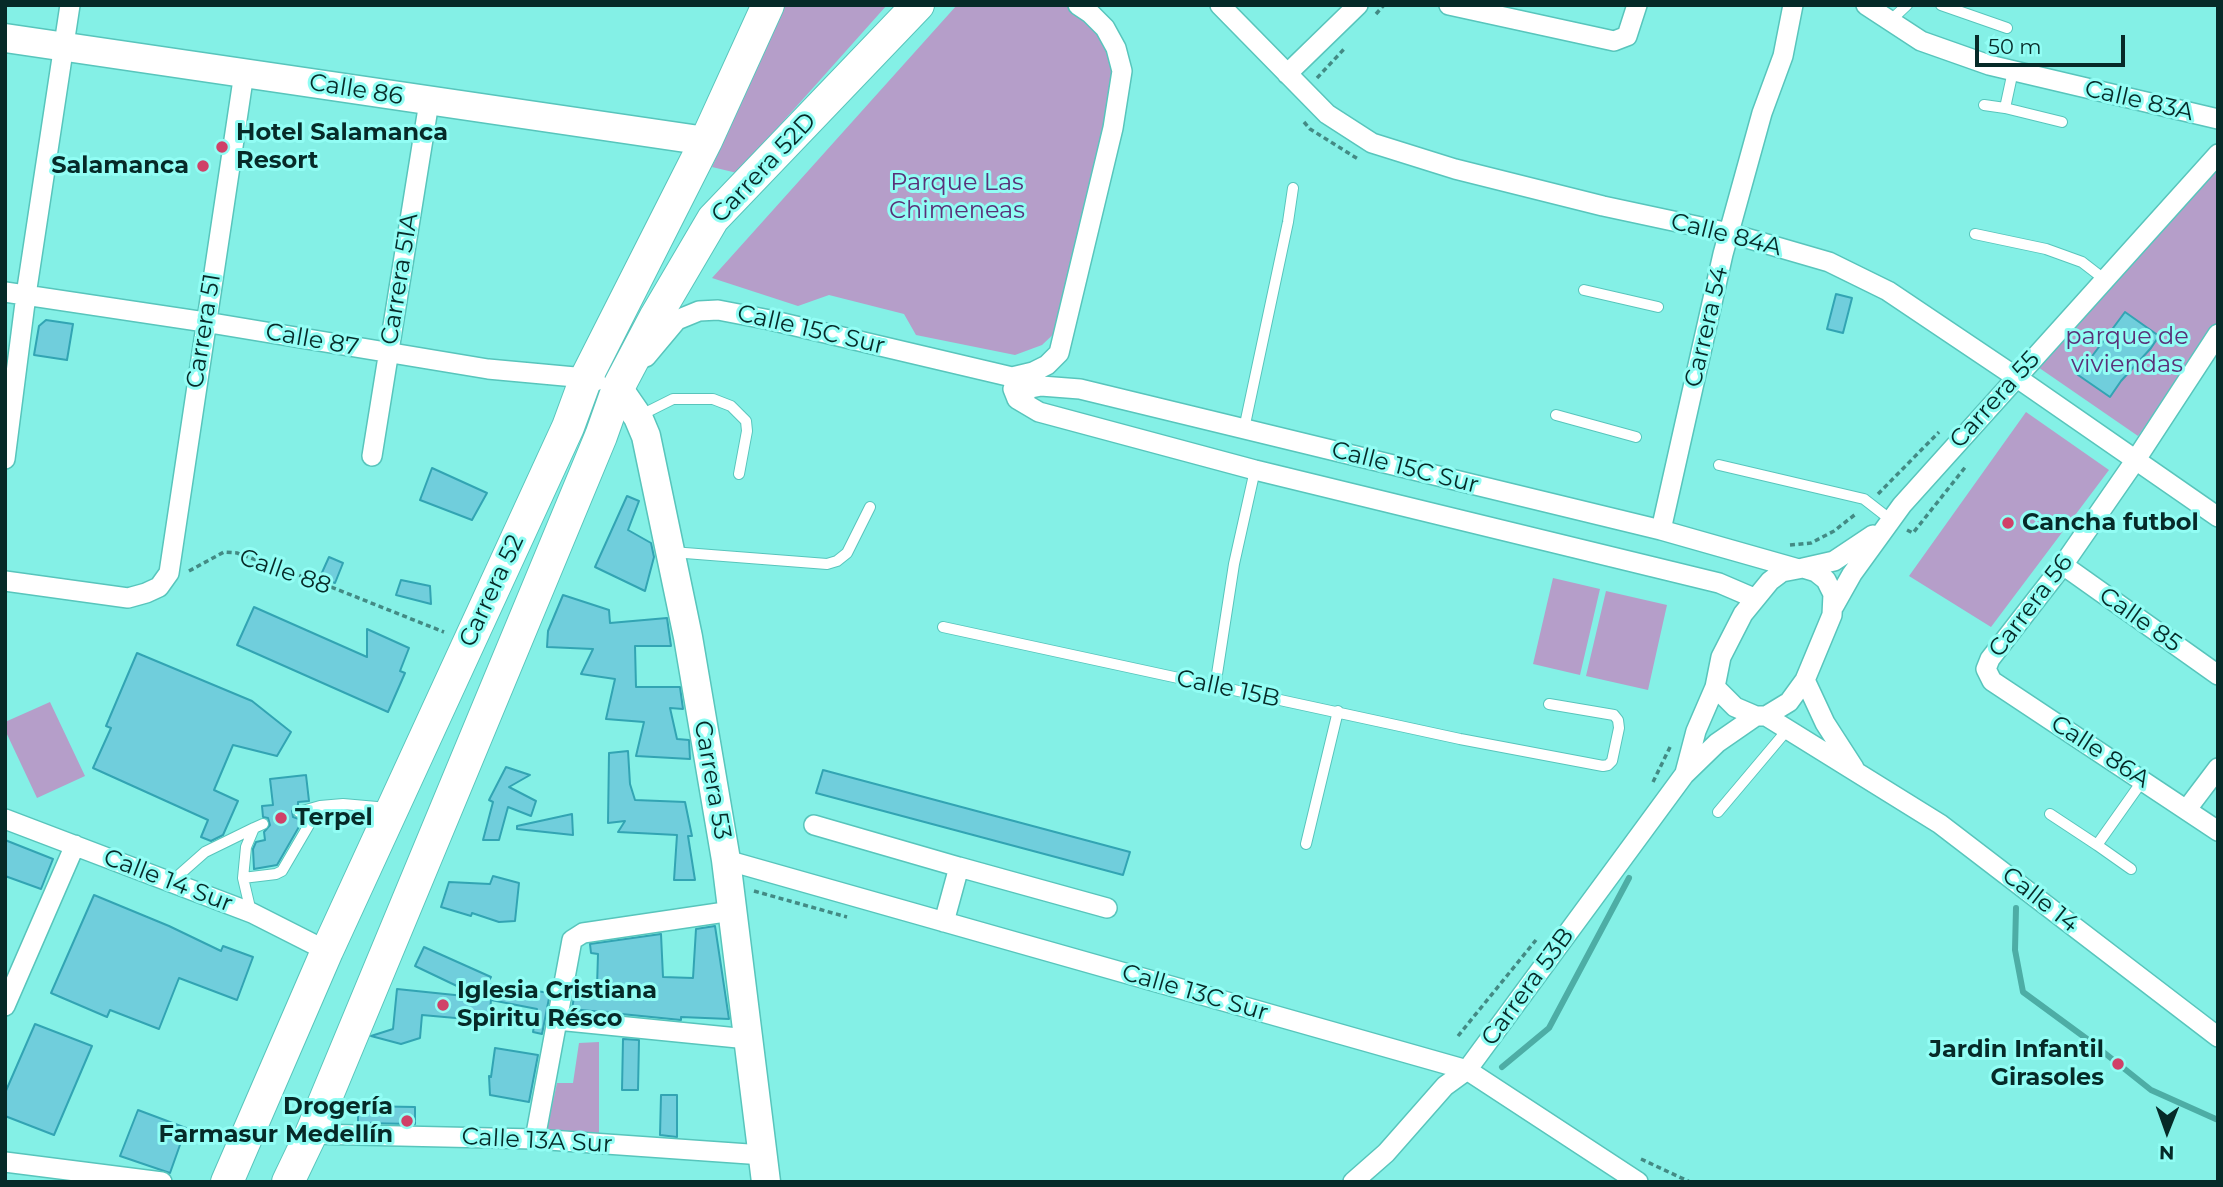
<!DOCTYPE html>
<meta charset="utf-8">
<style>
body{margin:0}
#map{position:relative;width:2223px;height:1187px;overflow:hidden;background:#84f0e6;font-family:Montserrat,sans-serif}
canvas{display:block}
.frame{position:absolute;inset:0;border:7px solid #062a28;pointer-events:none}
.north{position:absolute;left:2132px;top:1096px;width:70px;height:70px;-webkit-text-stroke:5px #92fdf4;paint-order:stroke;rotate:181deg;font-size:19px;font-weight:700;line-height:28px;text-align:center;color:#062a28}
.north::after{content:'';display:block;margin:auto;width:24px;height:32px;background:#062a28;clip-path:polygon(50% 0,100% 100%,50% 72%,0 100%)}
.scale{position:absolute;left:1975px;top:35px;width:150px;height:32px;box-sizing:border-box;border:4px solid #062a28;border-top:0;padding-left:9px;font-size:21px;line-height:24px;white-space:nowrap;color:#062a28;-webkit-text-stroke:5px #92fdf4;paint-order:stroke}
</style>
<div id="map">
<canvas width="2223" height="1187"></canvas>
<div class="frame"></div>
<div class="north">N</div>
<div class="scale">50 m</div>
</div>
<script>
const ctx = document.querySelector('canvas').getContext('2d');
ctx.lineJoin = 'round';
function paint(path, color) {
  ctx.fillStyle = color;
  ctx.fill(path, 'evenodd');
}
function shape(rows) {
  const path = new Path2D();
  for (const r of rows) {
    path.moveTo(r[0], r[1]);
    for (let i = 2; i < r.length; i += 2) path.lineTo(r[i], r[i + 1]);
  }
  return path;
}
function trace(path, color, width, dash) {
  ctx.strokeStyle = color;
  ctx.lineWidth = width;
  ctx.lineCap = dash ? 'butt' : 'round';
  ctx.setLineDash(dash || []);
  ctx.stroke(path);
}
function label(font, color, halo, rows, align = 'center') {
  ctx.font = font + ' Montserrat,sans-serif';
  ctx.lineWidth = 6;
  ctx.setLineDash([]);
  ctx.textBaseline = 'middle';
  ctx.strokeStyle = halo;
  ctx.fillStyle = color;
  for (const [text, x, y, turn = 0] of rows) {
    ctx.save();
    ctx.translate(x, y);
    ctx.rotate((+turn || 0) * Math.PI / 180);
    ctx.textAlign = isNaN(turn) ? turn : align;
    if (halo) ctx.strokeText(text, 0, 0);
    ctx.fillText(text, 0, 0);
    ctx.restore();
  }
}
const green = shape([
 [783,5,887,5,737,173,712,167],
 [957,5,1065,5,1094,24,1110,49,1113,77,1060,328,1042,345,1015,355,916,335,904,314,829,295,798,306,712,278],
 [2218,167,2218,326,2138,436,2035,365],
 [2026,412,2109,470,1991,627,1909,576],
 [1553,578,1600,589,1580,675,1533,664],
 [1606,591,1667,605,1648,690,1586,676],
 [50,702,85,776,37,798,5,730,5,722],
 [599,1042,599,1140,545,1138,557,1083,573,1083,579,1043]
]);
const stream = shape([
 [2016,908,2015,950,2023,992,2087,1039,2151,1090,2218,1120],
 [1502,1067,1549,1028,1629,878]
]);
const building = shape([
 [1836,294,1852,298,1843,333,1827,329,1836,294],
 [2125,312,2159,336,2151,348,2121,381,2110,397,2078,375,2125,312],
 [46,320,73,324,67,360,34,355,39,326,46,320],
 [432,468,487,493,472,520,420,500,432,468],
 [627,496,639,501,628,530,651,543,654,557,645,591,595,567,627,496],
 [329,557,343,563,335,583,320,577,329,557],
 [401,580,430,586,431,604,396,595,401,580],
 [563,595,609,610,610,623,667,618,671,646,635,646,636,687,680,687,683,709,670,708,677,739,689,740,690,759,636,756,644,722,606,719,615,679,581,674,593,649,547,647,548,631,563,595],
 [254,607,367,657,367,629,409,648,400,671,405,673,388,712,237,645,254,607],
 [137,653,252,701,291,732,277,756,233,745,214,790,238,801,223,835,211,841,201,837,208,820,93,768,111,728,106,726,137,653],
 [628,751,630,784,635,800,685,802,692,836,688,836,695,880,674,880,677,835,618,832,625,821,608,823,609,753,628,751],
 [506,767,530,775,509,787,536,801,531,816,508,807,499,840,483,840,493,802,489,800,506,767],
 [823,770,1130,852,1123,875,816,793,823,770],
 [306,775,309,801,298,802,298,805,292,811,293,817,299,819,300,825,277,865,254,869,253,849,256,842,265,840,264,832,270,825,268,818,263,817,262,806,273,805,270,779,306,775],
 [572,814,573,835,517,829,517,826,572,814],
 [5,840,53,859,41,889,5,876,5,840],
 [493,876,519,883,515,921,499,922,472,913,471,916,441,907,449,882,490,884,493,876],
 [94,895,169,926,221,951,223,946,253,957,237,1000,179,978,159,1029,110,1010,107,1017,51,993,94,895],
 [715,926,729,1019,681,1017,681,1020,572,1009,574,997,579,997,579,986,597,987,598,954,591,953,590,944,661,934,663,977,693,978,696,929,715,926],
 [424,947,491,977,487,984,550,993,542,1034,533,1032,537,1009,491,1000,489,1021,422,1015,420,1038,401,1044,371,1036,393,1029,397,989,474,997,458,993,459,987,415,966,424,947],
 [35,1024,92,1046,54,1135,5,1116,5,1093,35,1024],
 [623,1039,639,1040,638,1090,622,1090,623,1039],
 [495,1048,538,1055,529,1102,490,1095,489,1076,491,1077,495,1048],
 [661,1095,677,1095,677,1137,660,1135,661,1095],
 [358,1106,415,1107,415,1124,358,1123,358,1106],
 [138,1110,186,1128,170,1173,120,1156,138,1110]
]);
const path = shape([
 [1376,14,1384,5],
 [1317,78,1345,48],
 [1304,122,1310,129,1358,159],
 [1878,494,1939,432],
 [1907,530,1913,533,1967,465],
 [1790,545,1811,543,1834,531,1857,513],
 [189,571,224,552,237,553,326,585,444,632],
 [1653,782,1671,745],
 [754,891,847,917],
 [1458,1036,1536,940],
 [1641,1159,1690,1182]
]);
const lane = shape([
 [1941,5,2007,28],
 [1890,21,1907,5],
 [2013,71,2005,108,2062,122],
 [1984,105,2005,108],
 [1975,234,2046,249,2082,262,2104,279],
 [1584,290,1658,307],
 [641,415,673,399,713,399,731,406,746,421,747,431,739,474],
 [1556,415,1636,437],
 [1244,429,1288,222,1293,188],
 [1719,465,1864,499,1891,520],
 [672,552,827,564,837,561,847,553,870,507],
 [943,627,1460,739,1603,766,1608,765,1612,761,1619,728,1618,720,1614,715,1549,704],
 [1215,687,1234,564,1255,470],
 [299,812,320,806,343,804,388,808],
 [1718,812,1788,729],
 [2050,814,2097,845],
 [1306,844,1338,711],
 [2131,869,2097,845,2143,780],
 [243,878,276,874,282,871,320,806],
 [171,882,205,852,254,828],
 [251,912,243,878,246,847,254,828,263,824]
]);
const street = shape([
 [1220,5,1327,114,1372,143,1455,169,1603,206,1729,233,1829,262,1888,291,2016,377,2218,517],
 [1449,5,1614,41,1627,36,1637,5],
 [1866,5,1921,41,1989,65,2218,119],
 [1287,74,1358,5],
 [5,292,205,322,488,369,586,378,596,381],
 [2218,334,2135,461,2063,565,1990,659,1986,669,1992,681,2218,831],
 [646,357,677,320,699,311,718,310,770,320,1012,377,1033,372,1047,365,1059,353,1113,128,1122,71,1116,48,1105,28,1090,13,1078,5],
 [1013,389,1017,399,1039,412,1255,470,1719,583,1754,598],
 [1017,399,1031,388,1041,386,1080,389,1661,530,1795,568],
 [372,456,429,102],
 [5,459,26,295,70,5],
 [1661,530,1723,254,1762,113,1783,56,1793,5],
 [2063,565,2218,675],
 [1803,568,1834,561,1873,535],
 [5,581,128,598,146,593,159,587,169,573,244,73],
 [1834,606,1852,574,1902,505,2218,154],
 [1805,680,1825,723,1854,768],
 [1766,716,1940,824,2218,1037],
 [1685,773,1696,731,1715,687,1721,657,1743,614,1770,581,1782,572,1803,568,1816,572,1826,580,1833,594,1832,615,1805,680,1789,702,1766,716,1756,716,1735,707,1715,687],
 [2187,809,2218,768],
 [5,819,252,913,327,951],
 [814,825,959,867],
 [726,860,1467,1070,1638,1182],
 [944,922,959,867,1107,908],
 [5,1006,75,845],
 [557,1020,748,1039],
 [311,1134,535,1139,763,1155],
 [535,1139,572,940,583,933,732,911],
 [5,1162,162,1182],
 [1353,1182,1386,1153,1445,1086,1467,1070,1684,775,1717,743,1756,716]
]);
const secondary = shape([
 [5,38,706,141],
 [618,388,638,417,646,436,688,637,726,860,766,1182]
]);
const primary = shape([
 [227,1182,327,951,568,427,586,378,706,141,768,5],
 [288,1182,311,1134,601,436,618,388,656,316,713,219,918,5]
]);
const markers = [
 [222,147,7,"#d04168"],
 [203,166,7,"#d04168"],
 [2008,523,7,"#d04168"],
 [281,818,7,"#d04168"],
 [443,1005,7,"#d04168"],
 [2118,1064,7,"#d04168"],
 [407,1121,7,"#d04168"]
];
const streetNames = [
 ["Calle 86",356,90,9],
 ["Calle 83A",2139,101,13],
 ["Carrera 52D",764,168,-47],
 ["Calle 84A",1726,235,14],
 ["Carrera 51A",400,279,-81],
 ["Carrera 54",1707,327,-77],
 ["Calle 15C Sur",811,330,13],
 ["Carrera 51",204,331,-81],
 ["Calle 87",312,340,10],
 ["Carrera 55",1995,400,-48],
 ["Calle 15C Sur",1405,468,14],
 ["Calle 88",285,572,19],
 ["Carrera 52",492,591,-65],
 ["Carrera 56",2031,606,-53],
 ["Calle 85",2140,620,35],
 ["Calle 15B",1228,689,12],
 ["Calle 86A",2100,752,33],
 ["Carrera 53",712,780,80],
 ["Calle 14 Sur",168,881,21],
 ["Calle 14",2040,900,38],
 ["Carrera 53B",1528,987,-54],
 ["Calle 13C Sur",1195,993,16],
 ["Calle 13A Sur",537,1141,3]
];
const poiNames = [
 ["Hotel Salamanca",236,133],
 ["Resort",236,161],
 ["Salamanca",189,166,"right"],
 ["Cancha futbol",2022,523],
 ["Terpel",295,818],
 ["Iglesia Cristiana",457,991],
 ["Spiritu Résco",457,1019],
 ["Jardin Infantil",2104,1050,"right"],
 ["Girasoles",2104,1078,"right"],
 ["Drogería",393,1107,"right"],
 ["Farmasur Medellín",393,1135,"right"]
];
const parkNames = [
 ["Parque Las",957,183],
 ["Chimeneas",957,211],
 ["parque de",2127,337],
 ["viviendas",2127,365]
];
paint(green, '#b59ec9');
trace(stream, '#4dada5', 6);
paint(building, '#70cedc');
trace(building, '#32a4b3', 2);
trace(lane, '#58c5bc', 12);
trace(street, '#58c5bc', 22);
trace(secondary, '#58c5bc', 31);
trace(primary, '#58c5bc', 34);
trace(path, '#438a84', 3.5, [5, 3.5]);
trace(lane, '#fff', 10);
trace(street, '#fff', 19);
trace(secondary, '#fff', 28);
trace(primary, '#fff', 32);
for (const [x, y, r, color] of markers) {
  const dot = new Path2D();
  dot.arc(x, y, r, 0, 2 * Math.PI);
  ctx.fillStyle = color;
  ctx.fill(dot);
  trace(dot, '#92fdf4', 2.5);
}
label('24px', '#062a28', '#92fdf4', streetNames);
label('bold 24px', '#062a28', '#92fdf4', poiNames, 'left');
label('24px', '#5a3178', '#92fdf4', parkNames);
</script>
